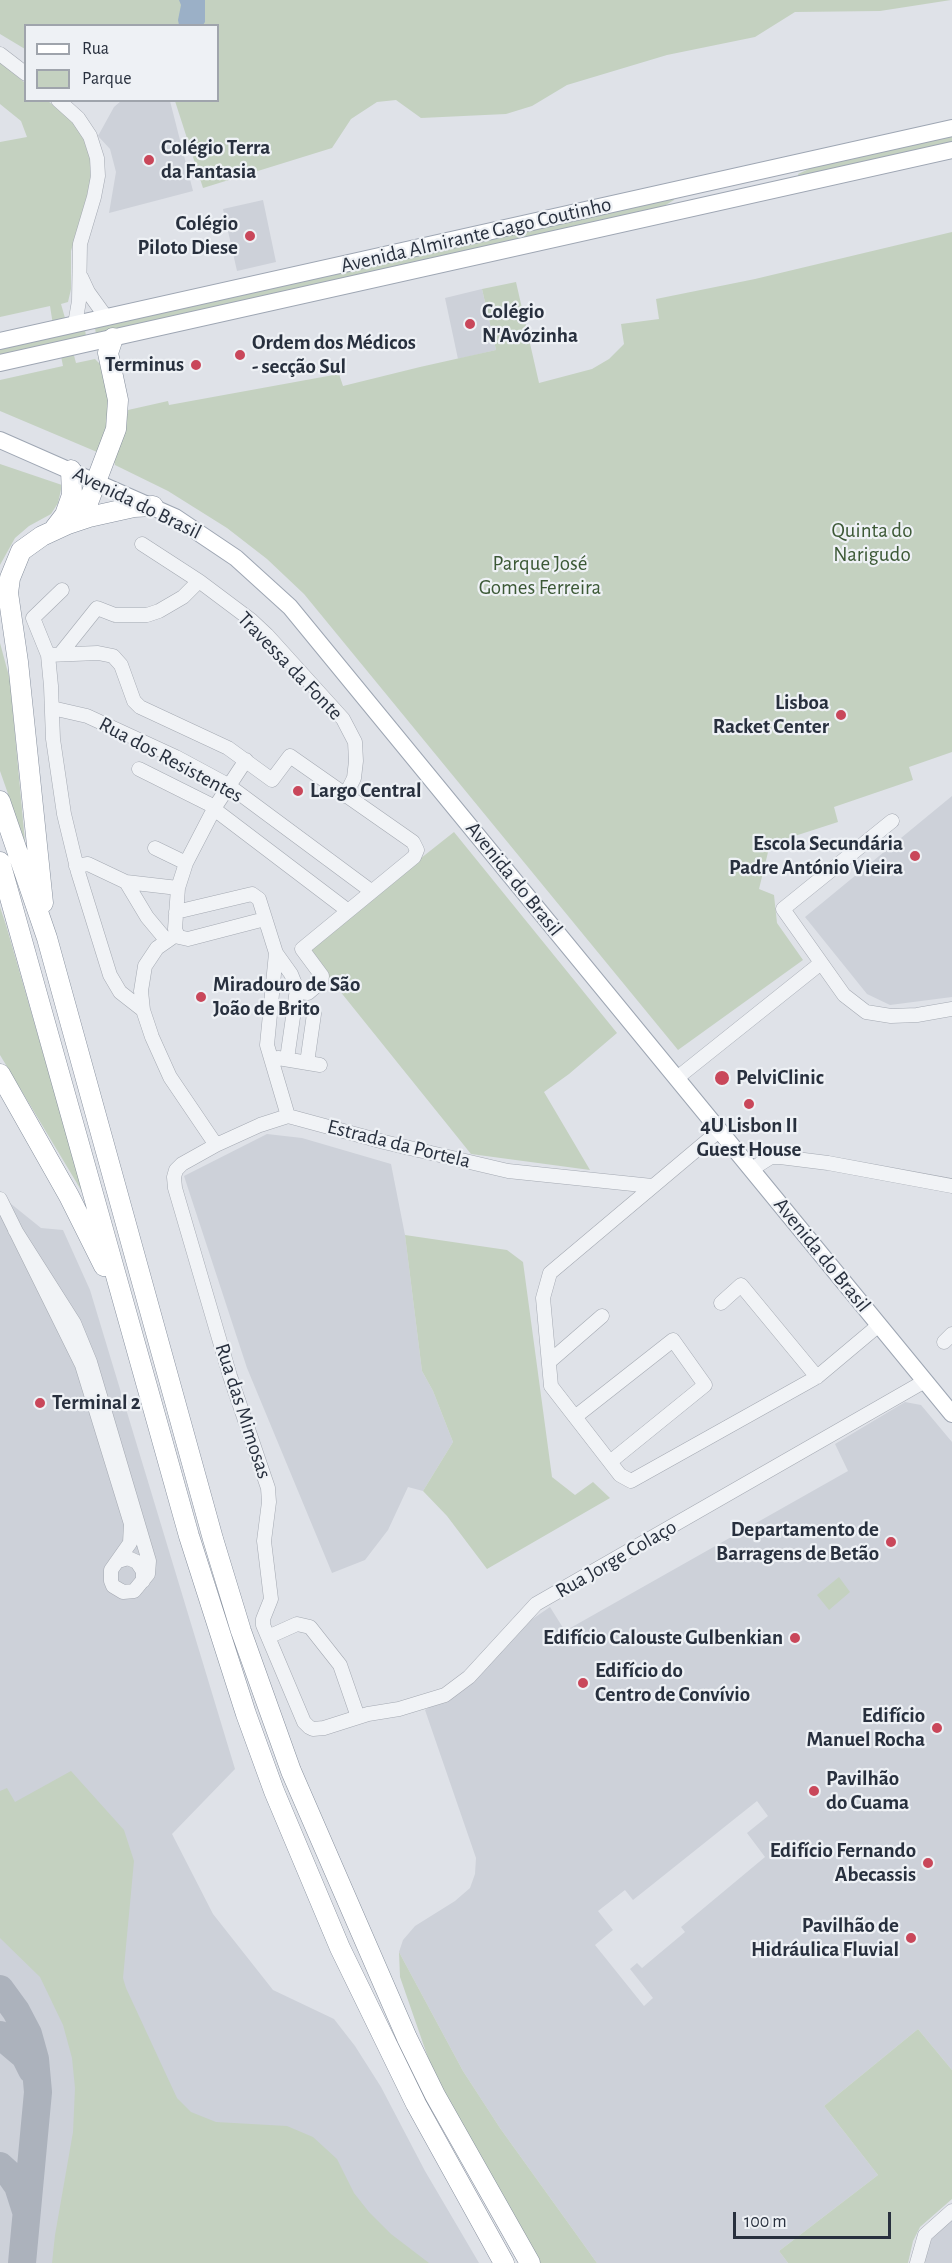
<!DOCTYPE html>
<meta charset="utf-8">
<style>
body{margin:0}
#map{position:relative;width:952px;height:2263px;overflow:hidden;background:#dfe2e8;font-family:"Alegreya Sans",sans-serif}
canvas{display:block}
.legend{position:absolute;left:24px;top:24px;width:195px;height:78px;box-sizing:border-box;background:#eef1f5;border:2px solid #9fa4ac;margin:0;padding:8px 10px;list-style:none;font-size:18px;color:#28303e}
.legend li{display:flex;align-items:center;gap:12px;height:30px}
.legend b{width:30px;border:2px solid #9fa4ac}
.scale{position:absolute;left:733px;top:2212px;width:158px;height:27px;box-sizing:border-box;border:3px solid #28303e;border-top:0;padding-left:8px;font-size:18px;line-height:21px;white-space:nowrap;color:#28303e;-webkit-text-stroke:4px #eef1f5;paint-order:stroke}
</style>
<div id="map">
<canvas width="952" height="2263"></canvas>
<ul class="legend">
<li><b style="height:8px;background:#fff"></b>Rua</li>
<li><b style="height:16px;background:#c4d1c0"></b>Parque</li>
</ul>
<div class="scale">100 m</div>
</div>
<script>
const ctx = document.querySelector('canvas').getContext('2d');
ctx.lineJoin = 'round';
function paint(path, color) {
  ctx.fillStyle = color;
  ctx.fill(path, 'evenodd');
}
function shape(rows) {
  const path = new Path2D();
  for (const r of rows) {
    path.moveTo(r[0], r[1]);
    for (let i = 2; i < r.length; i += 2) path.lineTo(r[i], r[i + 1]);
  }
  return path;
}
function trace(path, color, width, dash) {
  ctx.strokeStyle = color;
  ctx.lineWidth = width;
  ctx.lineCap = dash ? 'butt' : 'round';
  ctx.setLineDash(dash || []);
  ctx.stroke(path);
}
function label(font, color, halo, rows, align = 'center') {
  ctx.font = font + ' "Alegreya Sans",sans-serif';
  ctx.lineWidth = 4.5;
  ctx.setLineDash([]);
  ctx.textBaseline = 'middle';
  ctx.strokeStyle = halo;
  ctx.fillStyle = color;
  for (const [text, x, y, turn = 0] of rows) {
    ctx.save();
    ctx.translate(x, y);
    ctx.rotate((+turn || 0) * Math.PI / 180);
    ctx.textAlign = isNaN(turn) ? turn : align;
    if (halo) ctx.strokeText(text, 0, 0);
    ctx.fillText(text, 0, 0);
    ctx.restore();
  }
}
const built = shape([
 [121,101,170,101,193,191,109,213,116,172,110,149,98,136,114,107],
 [263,200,276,262,237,271,223,209],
 [482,289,496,350,458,359,445,298],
 [952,796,952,997,890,1005,867,994,805,917],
 [267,1134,302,1138,391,1164,405,1235,422,1371,433,1391,453,1442,423,1491,408,1487,388,1530,365,1560,332,1573,247,1368,184,1176],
 [0,1195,41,1228,63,1230,90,1290,235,1769,172,1834,213,1914,273,1990,334,2019,355,2046,381,2087,425,2171,479,2263,0,2263],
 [905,1402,921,1405,952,1442,952,2070,918,2029,824,2106,878,2175,779,2251,788,2263,597,2263,500,2128,463,2071,399,1952,403,1940,415,1926,455,1901,470,1888,475,1874,476,1858,425,1710,472,1680,528,1622,550,1607,565,1631,848,1471,835,1444],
 [757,1801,768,1816,747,1833,765,1857,681,1927,685,1932,642,1968,637,1963,630,1969,653,1998,644,2006,595,1945,613,1930,598,1911,625,1890,633,1900],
 [952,2218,952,2263,923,2263,928,2246,936,2231]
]);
const green = shape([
 [0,0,951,0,880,11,795,12,755,37,667,55,567,85,532,106,506,114,421,118,396,100,377,102,351,119,332,148,203,188,175,101,218,100,218,26,26,26,25,49,0,34],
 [0,62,25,83,26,100,48,101,72,121,84,140,91,159,90,188,71,251,71,289,68,302,61,304,67,325,53,325,50,306,0,317,0,142,27,137,21,121,0,104],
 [952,136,952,142,799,177,798,174,811,168],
 [674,198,674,200,664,206,96,334,95,328],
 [952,232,952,752,909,767,913,780,834,807,838,822,770,844,759,889,774,895,777,923,803,960,678,1050,304,594,267,559,227,528,168,491,115,465,114,461,125,431,128,410,168,401,169,405,339,374,343,386,420,367,496,350,482,289,516,282,539,383,592,369,609,359,624,344,621,324,659,319,656,299,755,279],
 [85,330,86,336,0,355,0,349],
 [72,348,76,363,95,359,101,365,108,401,106,427,97,452,0,411,0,380,63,366,60,351],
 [0,464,62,485,58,503,51,514,29,526,15,538,0,565],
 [0,643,10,680,25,842,0,771],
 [454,832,617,1033,569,1074,544,1092,590,1170,471,1154,306,949],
 [0,907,6,925,84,1195,0,1055],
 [405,1235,507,1250,523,1262,552,1477,575,1495,593,1482,610,1498,487,1569,447,1516,423,1491,453,1442,433,1391,422,1371],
 [839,1577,850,1592,829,1610,817,1595],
 [71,1771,124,1830,134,1861,123,1978,126,1988,177,2098,191,2112,216,2122,287,2126,313,2137,337,2159,354,2193,369,2212,391,2234,429,2263,52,2263,55,2235,73,2132,75,2088,72,2058,63,2025,40,1977,0,1938,0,1791,7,1788,15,1802],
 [399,1952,463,2071,500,2128,597,2263,538,2263,433,2072,400,1977],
 [918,2029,952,2070,952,2199,920,2227,913,2241,908,2263,788,2263,779,2251,878,2175,824,2106]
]);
const water = shape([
 [179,0,205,0,205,22,203,25,179,25,178,20,181,5]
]);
const taxiway = shape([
 [0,1989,16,2011,28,2034,35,2059,38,2092,22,2263],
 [0,2035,25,2056,32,2070],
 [0,2166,11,2176,18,2186,26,2211]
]);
const minor = shape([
 [0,54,26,74],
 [58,100,78,118,90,136,97,158,98,176,94,197,80,244,79,301,75,324],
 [81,277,88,292,106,317],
 [142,544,199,581,251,620,267,635,343,719,355,742,356,761,354,778,345,796],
 [62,590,33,618,48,655,51,686,53,739,64,814,78,872,110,975,120,992,143,1010],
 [61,653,97,608,115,615,147,615,159,611,183,597,199,581],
 [48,655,98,653,113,656,121,665,134,701,140,707,228,748,272,780,290,756,413,842,417,850,414,857,302,949,322,976,321,982,308,993,299,992,297,989],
 [52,708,87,716,176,757,228,785,371,891],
 [139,769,215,807],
 [214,809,347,910],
 [892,821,783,909,844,995,866,1012,891,1016,917,1015,952,1009],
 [155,848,186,863],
 [76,866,88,864,126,882,147,917,167,941],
 [126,882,178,888],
 [176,912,252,894,259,899,276,953,267,1045,288,1116],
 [177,934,157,948,145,966,141,991,143,1010,152,1037,170,1077,216,1145],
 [177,934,175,929,178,888,186,863,215,807,246,760],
 [177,934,179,937,188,939,265,919],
 [276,953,291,974,297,989,287,1059],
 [278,1058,320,1065],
 [307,1063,314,1014],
 [677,1078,821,963],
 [720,1130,550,1273,543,1298,551,1386,620,1475,631,1481,817,1377,879,1325],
 [752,1169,771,1157,780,1157,828,1163,952,1186],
 [652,1186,508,1171,384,1142,288,1116,260,1125,216,1145,182,1164,176,1170,174,1177,175,1188,230,1376,268,1488,269,1502,264,1541,271,1599,263,1619,263,1625,304,1722,309,1727,313,1729,324,1728,368,1714,399,1709,445,1695,469,1677,536,1604,925,1381],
 [0,1199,82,1365,131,1524,130,1543,111,1570,111,1581,113,1586,123,1592,134,1591,148,1574,149,1561,90,1362,74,1323,15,1230],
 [721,1303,741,1285,817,1377],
 [944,1342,952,1334],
 [549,1362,602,1316],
 [575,1417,673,1340,705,1385,610,1462],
 [118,1561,128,1558,137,1562,143,1571,143,1581],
 [268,1637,297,1624,310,1627,340,1665,358,1717],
 [917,2263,925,2235,952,2211]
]);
const major = shape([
 [0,341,952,128],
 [0,363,952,150],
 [0,440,175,517,236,558,290,607,952,1414]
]);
const highway = shape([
 [70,522,83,510,89,500,116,429,118,400,108,353,113,338],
 [55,528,65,515,72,495,71,470],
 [0,801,47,938,213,1539,241,1631,291,1771,407,2038,435,2095,530,2263],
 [0,862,189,1536,246,1714,274,1791,340,1948,416,2104,504,2263],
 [43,903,18,662,8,593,10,578,21,551,42,536,68,524,89,517,134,507,153,506],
 [0,1074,69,1196,104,1266]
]);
const markers = [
 [149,160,6,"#c9475a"],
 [250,236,6,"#c9475a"],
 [470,324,6,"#c9475a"],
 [240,355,6,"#c9475a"],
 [196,365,6,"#c9475a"],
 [841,715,6,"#c9475a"],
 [298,791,6,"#c9475a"],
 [915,856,6,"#c9475a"],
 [201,997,6,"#c9475a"],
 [722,1078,8,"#c9475a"],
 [749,1104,6,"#c9475a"],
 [40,1403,6,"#c9475a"],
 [891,1542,6,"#c9475a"],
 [795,1638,6,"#c9475a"],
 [583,1683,6,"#c9475a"],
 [937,1728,6,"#c9475a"],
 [814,1791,6,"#c9475a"],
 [928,1863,6,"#c9475a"],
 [911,1938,6,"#c9475a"]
];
const poiNames = [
 ["Colégio Terra",161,148],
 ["da Fantasia",161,172],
 ["Colégio",238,224,"right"],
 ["Piloto Diese",238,248,"right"],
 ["Colégio",482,312],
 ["N'Avózinha",482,336],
 ["Ordem dos Médicos",252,343],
 ["- secção Sul",252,367],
 ["Terminus",184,365,"right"],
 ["Lisboa",829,703,"right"],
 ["Racket Center",829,727,"right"],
 ["Largo Central",310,791],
 ["Escola Secundária",903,844,"right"],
 ["Padre António Vieira",903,868,"right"],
 ["Miradouro de São",213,985],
 ["João de Brito",213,1009],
 ["PelviClinic",736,1078],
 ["4U Lisbon II",749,1126,"center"],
 ["Guest House",749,1150,"center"],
 ["Terminal 2",52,1403],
 ["Departamento de",879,1530,"right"],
 ["Barragens de Betão",879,1554,"right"],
 ["Edifício Calouste Gulbenkian",783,1638,"right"],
 ["Edifício do",595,1671],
 ["Centro de Convívio",595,1695],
 ["Edifício",925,1716,"right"],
 ["Manuel Rocha",925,1740,"right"],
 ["Pavilhão",826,1779],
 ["do Cuama",826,1803],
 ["Edifício Fernando",916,1851,"right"],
 ["Abecassis",916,1875,"right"],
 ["Pavilhão de",899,1926,"right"],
 ["Hidráulica Fluvial",899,1950,"right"]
];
const streetNames = [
 ["Avenida Almirante Gago Coutinho",476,235,-13],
 ["Avenida do Brasil",137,503,26],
 ["Travessa da Fonte",290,666,46],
 ["Rua dos Resistentes",171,760,28],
 ["Avenida do Brasil",514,879,51],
 ["Estrada da Portela",399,1144,14],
 ["Avenida do Brasil",822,1255,51],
 ["Rua das Mimosas",243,1411,72],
 ["Rua Jorge Colaço",616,1559,-30]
];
const parkNames = [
 ["Quinta do",872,531],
 ["Narigudo",872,555],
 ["Parque José",540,564],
 ["Gomes Ferreira",540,588]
];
paint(built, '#cdd1d9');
paint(green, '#c4d1c0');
paint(water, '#9bb0c7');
trace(taxiway, '#acb2bc', 28);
trace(minor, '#a4a9b2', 15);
trace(major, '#9ea6b3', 18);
trace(highway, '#87909e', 21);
trace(minor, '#f1f3f6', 14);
trace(major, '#fff', 16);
trace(highway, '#fff', 20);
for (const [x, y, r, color] of markers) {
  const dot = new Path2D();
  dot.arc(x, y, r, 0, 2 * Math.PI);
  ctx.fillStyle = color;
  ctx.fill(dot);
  trace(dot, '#eef1f5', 2);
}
label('bold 21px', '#28303e', '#eef1f5', poiNames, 'left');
label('21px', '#28303e', '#eef1f5', streetNames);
label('21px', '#3c5936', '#eef1f5', parkNames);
</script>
